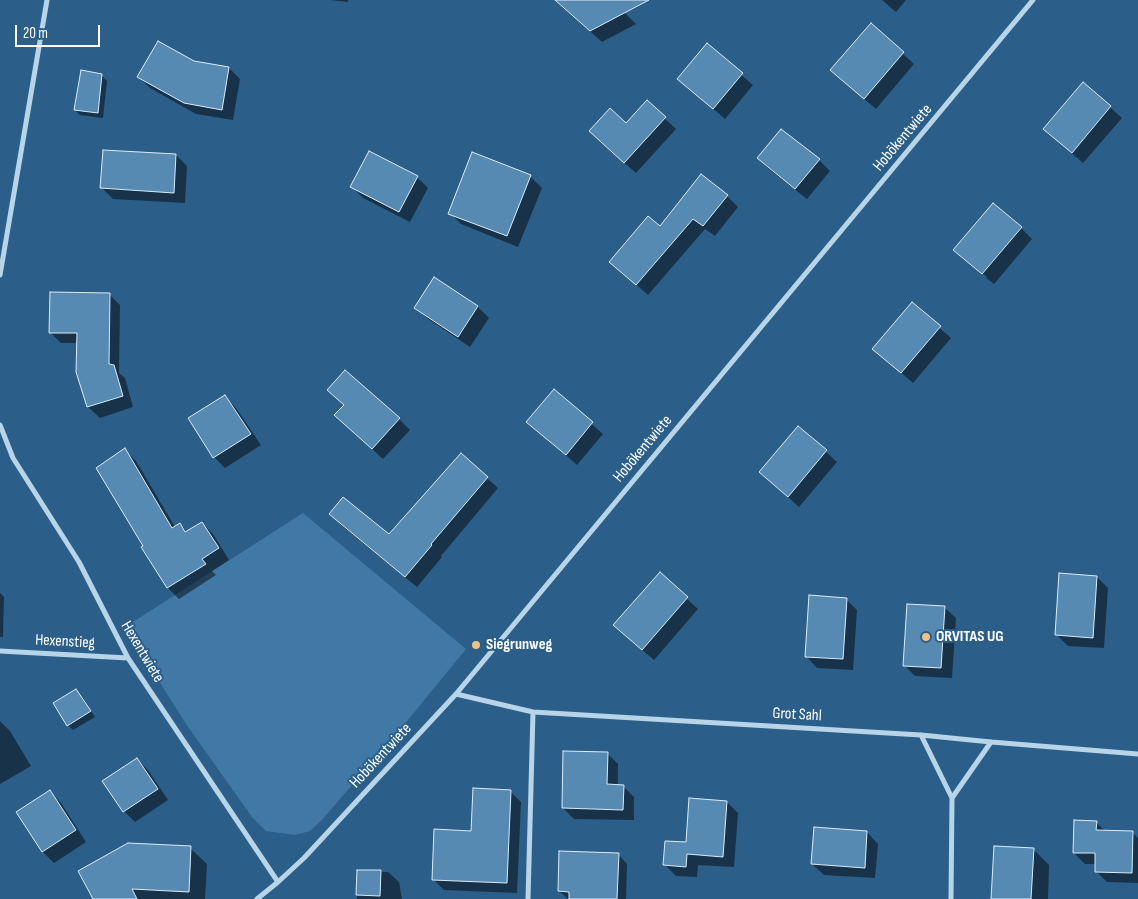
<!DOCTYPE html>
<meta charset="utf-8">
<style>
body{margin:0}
#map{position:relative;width:1138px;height:899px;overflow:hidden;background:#2b5f89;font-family:"Sofia Sans Condensed",sans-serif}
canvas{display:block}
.scale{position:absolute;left:15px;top:25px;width:85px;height:22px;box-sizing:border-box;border:2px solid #fff;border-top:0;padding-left:6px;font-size:15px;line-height:18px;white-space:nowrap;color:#fff;-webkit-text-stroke:4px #2b5f89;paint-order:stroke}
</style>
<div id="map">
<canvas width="1138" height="899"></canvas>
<div class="scale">20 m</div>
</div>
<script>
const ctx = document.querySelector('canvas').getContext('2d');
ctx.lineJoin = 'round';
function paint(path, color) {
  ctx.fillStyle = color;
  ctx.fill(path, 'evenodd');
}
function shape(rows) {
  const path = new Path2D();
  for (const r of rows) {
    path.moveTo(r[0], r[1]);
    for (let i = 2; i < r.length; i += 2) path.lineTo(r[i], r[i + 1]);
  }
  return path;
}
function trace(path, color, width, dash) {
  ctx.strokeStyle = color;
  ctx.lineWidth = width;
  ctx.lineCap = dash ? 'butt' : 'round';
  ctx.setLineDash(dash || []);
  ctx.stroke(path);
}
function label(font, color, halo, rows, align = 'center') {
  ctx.font = font + ' "Sofia Sans Condensed",sans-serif';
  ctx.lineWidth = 4;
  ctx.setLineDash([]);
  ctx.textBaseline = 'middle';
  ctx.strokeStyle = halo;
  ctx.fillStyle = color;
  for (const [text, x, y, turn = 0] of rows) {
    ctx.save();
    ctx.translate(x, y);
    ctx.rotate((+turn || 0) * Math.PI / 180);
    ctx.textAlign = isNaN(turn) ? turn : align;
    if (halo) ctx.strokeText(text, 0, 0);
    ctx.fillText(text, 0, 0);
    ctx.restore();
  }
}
const green = shape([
 [303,513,466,649,399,731,320,822,310,831,295,835,266,831,252,817,186,724,125,627]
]);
const shadow = shape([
 [330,0,348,0,348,2],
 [555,0,647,0,624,12,636,24,602,42],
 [882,0,906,0,896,12],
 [871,25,914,64,876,109,843,81],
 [707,45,753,85,725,119,679,79],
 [194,63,229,68,240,79,233,120,196,114,150,88,139,77],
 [102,76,107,81,103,118,80,115,75,110],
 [1083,83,1122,118,1083,163,1044,129],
 [647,102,676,129,636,173,601,142,626,124],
 [473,154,531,177,542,188,518,247,461,224,450,213],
 [176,155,187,166,185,203,113,199,102,188],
 [758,158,819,160,830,171,807,199,769,169],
 [417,177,428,188,410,222,363,198,352,187],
 [727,196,738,207,715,236,705,229,648,295,622,272,660,228],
 [1021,228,1032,239,994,284,986,278,987,277,964,258,964,260,955,250],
 [435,279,478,307,489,318,470,347,427,318,416,307],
 [109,294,120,305,119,373,125,378,133,407,100,418,88,407,77,372,78,343,61,343,50,332],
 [912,304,951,338,913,383,874,349],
 [554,391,603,434,577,465,528,422],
 [225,397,236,408,261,445,225,468,214,457],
 [399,419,410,430,383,459,347,426],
 [799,427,837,462,799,507,760,472],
 [125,450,136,461,175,527,179,524,187,532,202,523,213,534,229,560,212,571,216,575,179,599,168,588,142,548,145,546],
 [461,455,498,488,441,556,442,557,417,587,341,525,331,514,389,536],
 [660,574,698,609,654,660,626,636],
 [1097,577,1108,588,1104,648,1068,646,1057,635],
 [0,593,4,597,3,637,0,637],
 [846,599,857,610,853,670,817,668,806,656],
 [944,607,956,618,952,678,915,676,904,665],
 [76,690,95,717,73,730,68,725],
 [0,721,10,731,31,766,0,784],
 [607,753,618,764,618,786,623,786,634,797,634,820,574,819,563,808],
 [137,759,148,770,168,800,135,822,124,811],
 [510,791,521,802,517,893,444,890,433,879,472,833],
 [50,792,61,803,86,842,54,863,43,852,18,812],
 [727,802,738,813,734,867,698,865,697,877,676,876,665,865],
 [1096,822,1106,832,1132,832,1138,838,1138,883,1107,882,1096,871,1096,864,1085,864,1074,853],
 [867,832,878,844,875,878,824,875,812,864],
 [190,848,207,864,205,899,95,899],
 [1033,849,1049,865,1048,899,992,899],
 [618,854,627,864,626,899,568,899,559,891],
 [358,871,388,872,399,882,402,899,357,899]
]);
const building = shape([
 [555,0,649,0,590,31,555,0],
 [871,23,904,52,864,99,830,70,871,23],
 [158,41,194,61,229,67,222,110,184,103,137,77,158,41],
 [707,43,743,73,713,109,677,79,707,43],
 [81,70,102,74,98,113,74,110,81,70],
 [1083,82,1111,106,1072,153,1043,129,1083,82],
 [647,100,666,117,624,163,589,131,610,108,626,123,647,100],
 [781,129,820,159,795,189,757,158,781,129],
 [103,150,176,154,174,193,100,188,103,150],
 [369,151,418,176,399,212,350,187,369,151],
 [472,152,531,175,507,236,448,214,472,152],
 [701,174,728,195,703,226,693,219,636,285,609,262,648,216,660,226,701,174],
 [993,203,1022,227,982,274,953,250,993,203],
 [434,277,478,306,458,337,414,308,434,277],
 [50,292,110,293,109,364,114,365,123,396,87,407,76,372,77,333,49,333,50,292],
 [912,302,941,326,901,373,872,349,912,302],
 [345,370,400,418,372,449,334,415,344,405,327,390,345,370],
 [554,389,593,422,566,455,526,422,554,389],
 [225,395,251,434,213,458,188,418,225,395],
 [798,426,827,450,788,497,759,472,798,426],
 [125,448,172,528,180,523,185,532,202,522,219,548,202,559,206,564,167,588,141,547,143,546,96,468,125,448],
 [461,453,488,477,431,544,432,545,405,577,329,514,343,497,389,534,461,453],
 [660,572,688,597,642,650,613,625,660,572],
 [1059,573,1097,576,1093,638,1055,635,1059,573],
 [809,595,847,598,843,659,805,657,809,595],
 [907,604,945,606,941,668,903,666,907,604],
 [76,689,91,711,67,726,53,703,76,689],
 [563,751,608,752,607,784,624,785,623,810,562,808,563,751],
 [137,758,158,789,123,812,102,781,137,758],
 [473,788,511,790,507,883,432,880,434,829,471,831,473,788],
 [50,790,76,830,42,852,16,812,50,790],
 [689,798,727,801,723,857,687,854,686,867,663,865,665,841,686,842,689,798],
 [1074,820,1097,821,1096,830,1133,831,1132,873,1095,872,1095,853,1073,853,1074,820],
 [814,827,867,831,865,868,811,864,814,827],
 [128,843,191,846,189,892,132,889,137,899,93,899,78,871,128,843],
 [994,846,1034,848,1031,899,991,899,994,846],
 [559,851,619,853,617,899,569,899,569,892,558,891,559,851],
 [357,870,381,870,380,896,356,895,357,870]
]);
const street = shape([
 [0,275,47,0],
 [0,425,13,458,79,562,128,658,278,882],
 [0,651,128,658],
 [456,694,533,712,921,735,991,742,1138,754],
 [921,735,952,798,951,899],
 [952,798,991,742],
 [257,899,278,882,304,858,456,694,1033,0],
 [528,899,533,712]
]);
const markers = [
 [926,637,5,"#eec281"],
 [476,645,5,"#eec281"]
];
const streetNames = [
 ["Hobökentwiete",903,138,-50],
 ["Hobökentwiete",643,449,-50],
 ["Hexenstieg",65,642,3],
 ["Hexentwiete",142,652,59],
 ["Grot Sahl",797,715,3],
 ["Hobökentwiete",381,756,-47]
];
const poiNames = [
 ["ORVITAS UG",936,637],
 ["Siegrunweg",486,645]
];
paint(green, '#4079a5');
paint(shadow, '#0007');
paint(building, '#578ab2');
trace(building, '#dcebf7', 1);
trace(street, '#b8d4e8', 5);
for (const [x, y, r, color] of markers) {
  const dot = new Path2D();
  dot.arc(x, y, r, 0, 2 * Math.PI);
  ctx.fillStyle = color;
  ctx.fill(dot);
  trace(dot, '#2b5f89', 2);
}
label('16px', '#fff', '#2b5f89', streetNames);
label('bold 16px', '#fff', '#2b5f89', poiNames, 'left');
</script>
